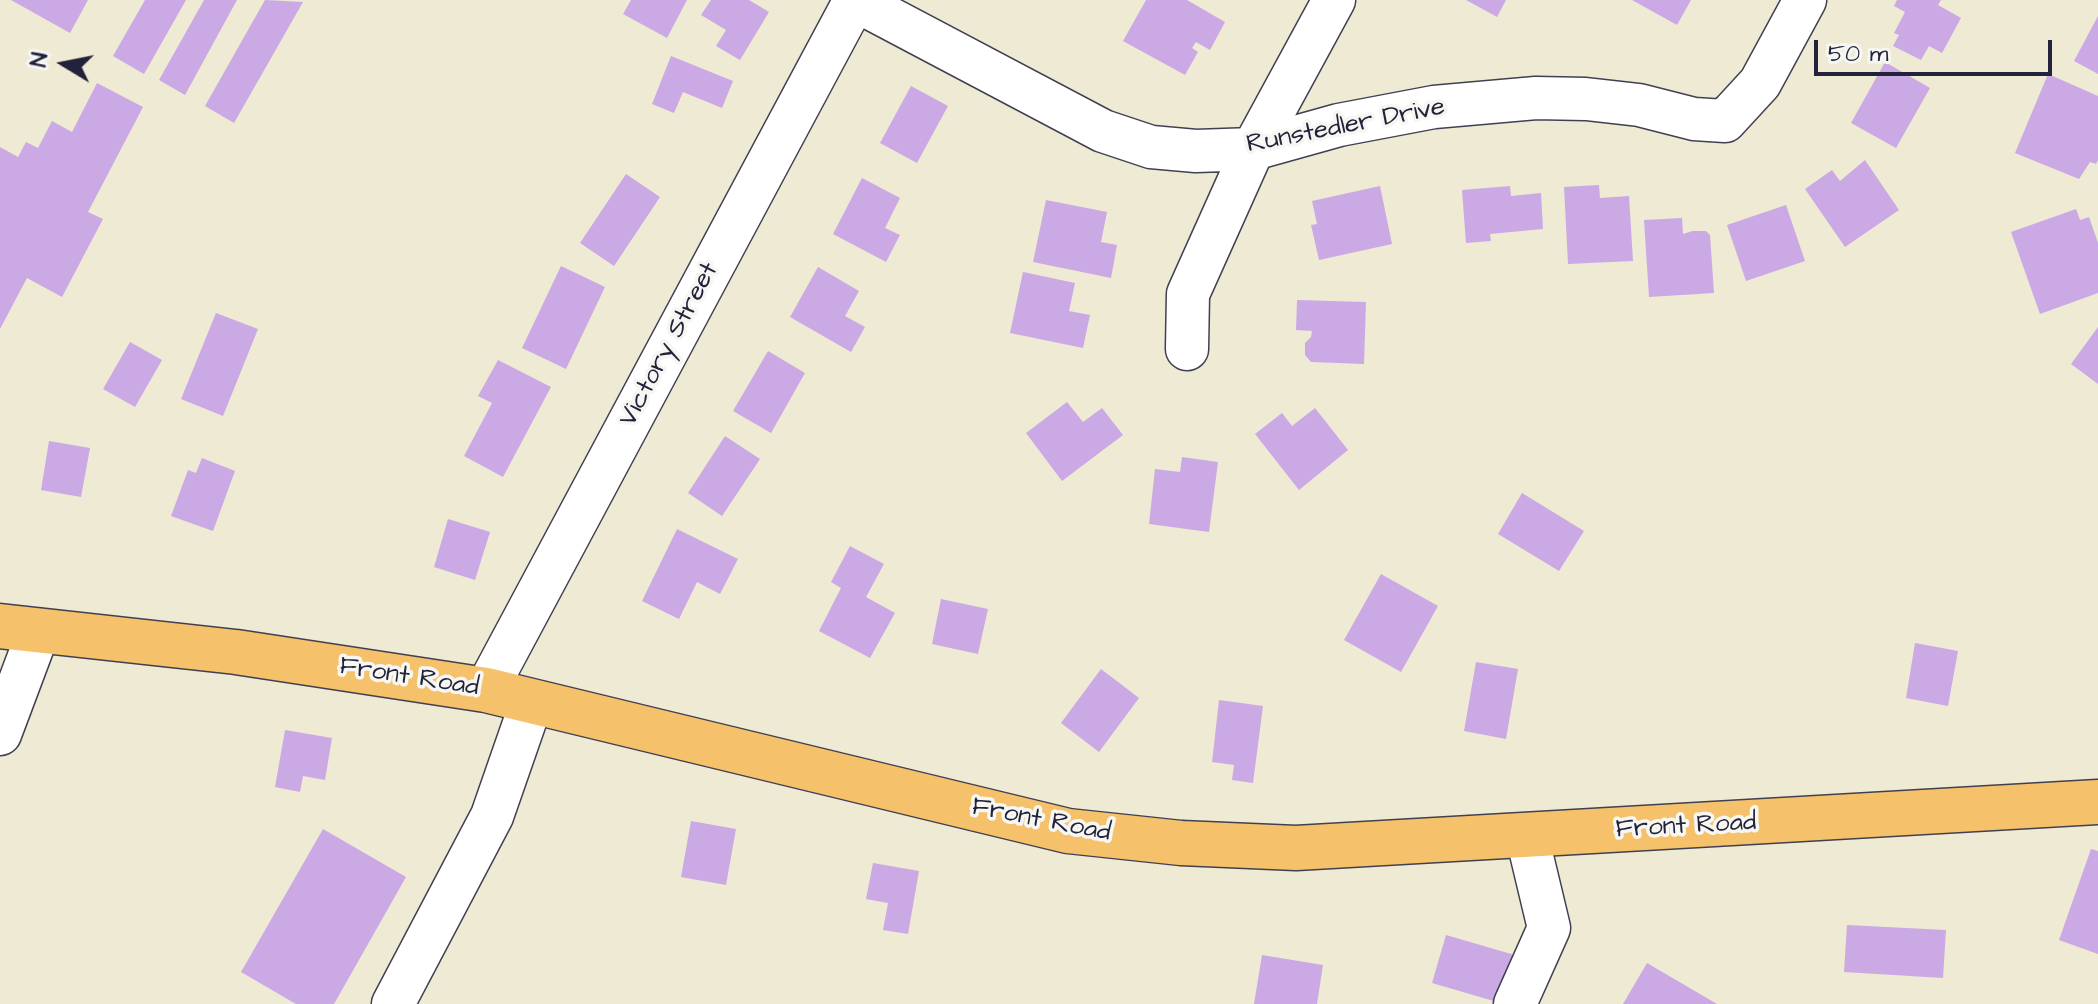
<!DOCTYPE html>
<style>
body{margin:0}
#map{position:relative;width:2098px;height:1004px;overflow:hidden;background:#eeead4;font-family:"Architects Daughter",sans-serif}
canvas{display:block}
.north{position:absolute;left:24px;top:24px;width:80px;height:80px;-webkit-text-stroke:6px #f6f6f2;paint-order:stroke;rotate:280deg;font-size:22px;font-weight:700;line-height:32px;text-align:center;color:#22223b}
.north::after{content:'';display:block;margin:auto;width:28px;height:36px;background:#22223b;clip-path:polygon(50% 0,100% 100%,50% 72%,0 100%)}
.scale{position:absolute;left:1814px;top:40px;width:238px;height:36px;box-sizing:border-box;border:4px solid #22223b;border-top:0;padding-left:10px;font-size:24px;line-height:28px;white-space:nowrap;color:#22223b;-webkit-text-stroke:6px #f6f6f2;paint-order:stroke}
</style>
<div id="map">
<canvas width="2098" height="1004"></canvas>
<div class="north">N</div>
<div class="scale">50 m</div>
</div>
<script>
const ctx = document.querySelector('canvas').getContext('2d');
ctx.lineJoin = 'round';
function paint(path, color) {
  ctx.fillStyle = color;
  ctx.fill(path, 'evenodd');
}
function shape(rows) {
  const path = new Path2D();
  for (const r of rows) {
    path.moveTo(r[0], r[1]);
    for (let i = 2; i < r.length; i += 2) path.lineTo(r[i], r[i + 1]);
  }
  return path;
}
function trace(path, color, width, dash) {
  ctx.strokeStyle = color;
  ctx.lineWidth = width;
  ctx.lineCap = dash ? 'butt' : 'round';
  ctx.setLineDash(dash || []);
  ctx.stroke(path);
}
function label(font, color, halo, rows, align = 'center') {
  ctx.font = font + ' "Architects Daughter",sans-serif';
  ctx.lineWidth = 7;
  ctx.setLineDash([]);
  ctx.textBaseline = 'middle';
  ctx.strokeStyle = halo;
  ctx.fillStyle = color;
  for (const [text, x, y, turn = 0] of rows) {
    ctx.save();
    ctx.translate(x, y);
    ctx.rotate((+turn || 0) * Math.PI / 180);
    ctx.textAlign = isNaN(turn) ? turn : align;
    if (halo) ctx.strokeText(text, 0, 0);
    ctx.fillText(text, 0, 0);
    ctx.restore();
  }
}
const building = shape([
 [11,0,88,0,70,33],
 [145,0,186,0,144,74,113,56],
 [204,0,237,0,185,95,159,80],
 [265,0,303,2,234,123,205,106],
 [631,0,687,0,667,38,623,14],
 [711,0,749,0,769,12,740,60,716,46,726,30,701,15],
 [1146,0,1187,0,1225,22,1210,50,1196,42,1192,48,1198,52,1185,75,1123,41],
 [1466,0,1506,0,1497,17],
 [1632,0,1691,0,1677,25],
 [1897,0,1941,0,1938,5,1961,18,1942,53,1929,46,1921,60,1893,46,1899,35,1894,33,1905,12,1894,6],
 [2098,16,2098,74,2074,61],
 [671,56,733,81,722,108,683,92,674,113,652,104],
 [1885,62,1930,88,1896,148,1851,123],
 [2048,74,2098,96,2098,160,2096,164,2090,162,2079,179,2015,153],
 [97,83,143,107,88,212,103,219,62,297,27,278,0,329,0,147,18,157,26,142,38,148,52,121,72,132],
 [911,86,948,106,917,163,880,143],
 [1865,160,1899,210,1845,247,1805,189,1832,170,1840,181],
 [626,174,660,197,614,266,580,243],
 [862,178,900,198,885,228,900,235,886,262,833,234],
 [1599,185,1600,198,1629,196,1633,261,1568,264,1564,187],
 [1380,186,1392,244,1319,260,1311,225,1317,224,1312,201],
 [1510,186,1511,196,1541,193,1543,229,1490,234,1491,241,1466,243,1462,190],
 [1046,200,1107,212,1101,242,1117,245,1111,278,1033,262],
 [1786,205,1805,261,1746,281,1727,225],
 [2076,209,2080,220,2089,217,2098,243,2098,293,2040,314,2011,232],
 [1682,218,1683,234,1693,231,1706,231,1710,235,1714,293,1649,297,1644,220],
 [561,266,605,287,566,369,522,348],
 [818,267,859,291,845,316,865,327,851,352,790,317],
 [1023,272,1075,283,1069,311,1090,315,1083,348,1010,333],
 [1297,300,1366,302,1364,364,1311,362,1305,355,1305,343,1311,337,1312,331,1296,330],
 [216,313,258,329,223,416,181,399],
 [2098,327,2098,384,2071,364],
 [130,342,162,360,135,407,103,389],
 [768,351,805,373,771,433,733,411],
 [498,360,551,387,503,477,464,456,492,403,478,396],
 [1067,402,1083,422,1102,408,1123,435,1062,481,1026,433],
 [1315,408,1348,450,1299,490,1255,434,1282,413,1292,426],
 [725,436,760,459,722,516,688,493],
 [49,441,90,448,81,497,41,490],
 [1182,457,1218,462,1209,532,1149,524,1155,469,1180,472],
 [202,458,235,471,213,531,171,516,188,470,196,473],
 [1522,493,1584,531,1559,571,1498,534],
 [448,519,490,532,475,580,434,567],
 [677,529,738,559,720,594,697,582,679,619,642,601],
 [850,546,884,564,866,597,895,613,870,658,819,631,841,588,831,582],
 [1381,574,1438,606,1401,672,1344,640],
 [941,599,988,609,978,654,932,644],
 [1915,643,1958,651,1948,706,1906,698],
 [1476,662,1518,669,1506,739,1464,731],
 [1101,669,1139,698,1099,752,1061,723],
 [1219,700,1263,706,1253,783,1232,780,1234,765,1212,762],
 [285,730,332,738,325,780,303,776,300,792,275,787],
 [691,821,736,829,726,885,681,877],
 [323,829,406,877,334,1004,296,1004,241,972],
 [2091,849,2098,851,2098,954,2059,940],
 [873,863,919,871,908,934,883,930,888,903,866,899],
 [1847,925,1946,930,1943,978,1844,972],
 [1446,935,1518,956,1504,1004,1432,983],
 [1262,955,1323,965,1317,1004,1254,1004],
 [1647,963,1717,1004,1623,1004]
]);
const minor = shape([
 [1187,349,1188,294,1253,149,1334,0],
 [486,690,855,0,1103,131,1151,147,1196,151,1253,149,1339,125,1434,107,1536,98,1586,99,1639,105,1694,119,1725,121,1760,83,1805,0],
 [0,734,39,630],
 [393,1004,492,816,532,701],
 [1515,1004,1549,928,1527,836]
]);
const major = shape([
 [0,626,236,652,486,690,1068,831,1181,843,1296,848,2098,802]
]);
const streetNames = [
 ["Runstedler Drive",1346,127,-11],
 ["Victory Street",670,345,-62],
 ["Front Road",409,678,9],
 ["Front Road",1041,821,11],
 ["Front Road",1686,827,-3]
];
paint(building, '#cba9e4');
trace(minor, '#414052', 45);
trace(major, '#414052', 47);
trace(minor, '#fff', 42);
trace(major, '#f5c16b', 44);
label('26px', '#22223b', '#f6f6f2', streetNames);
</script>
